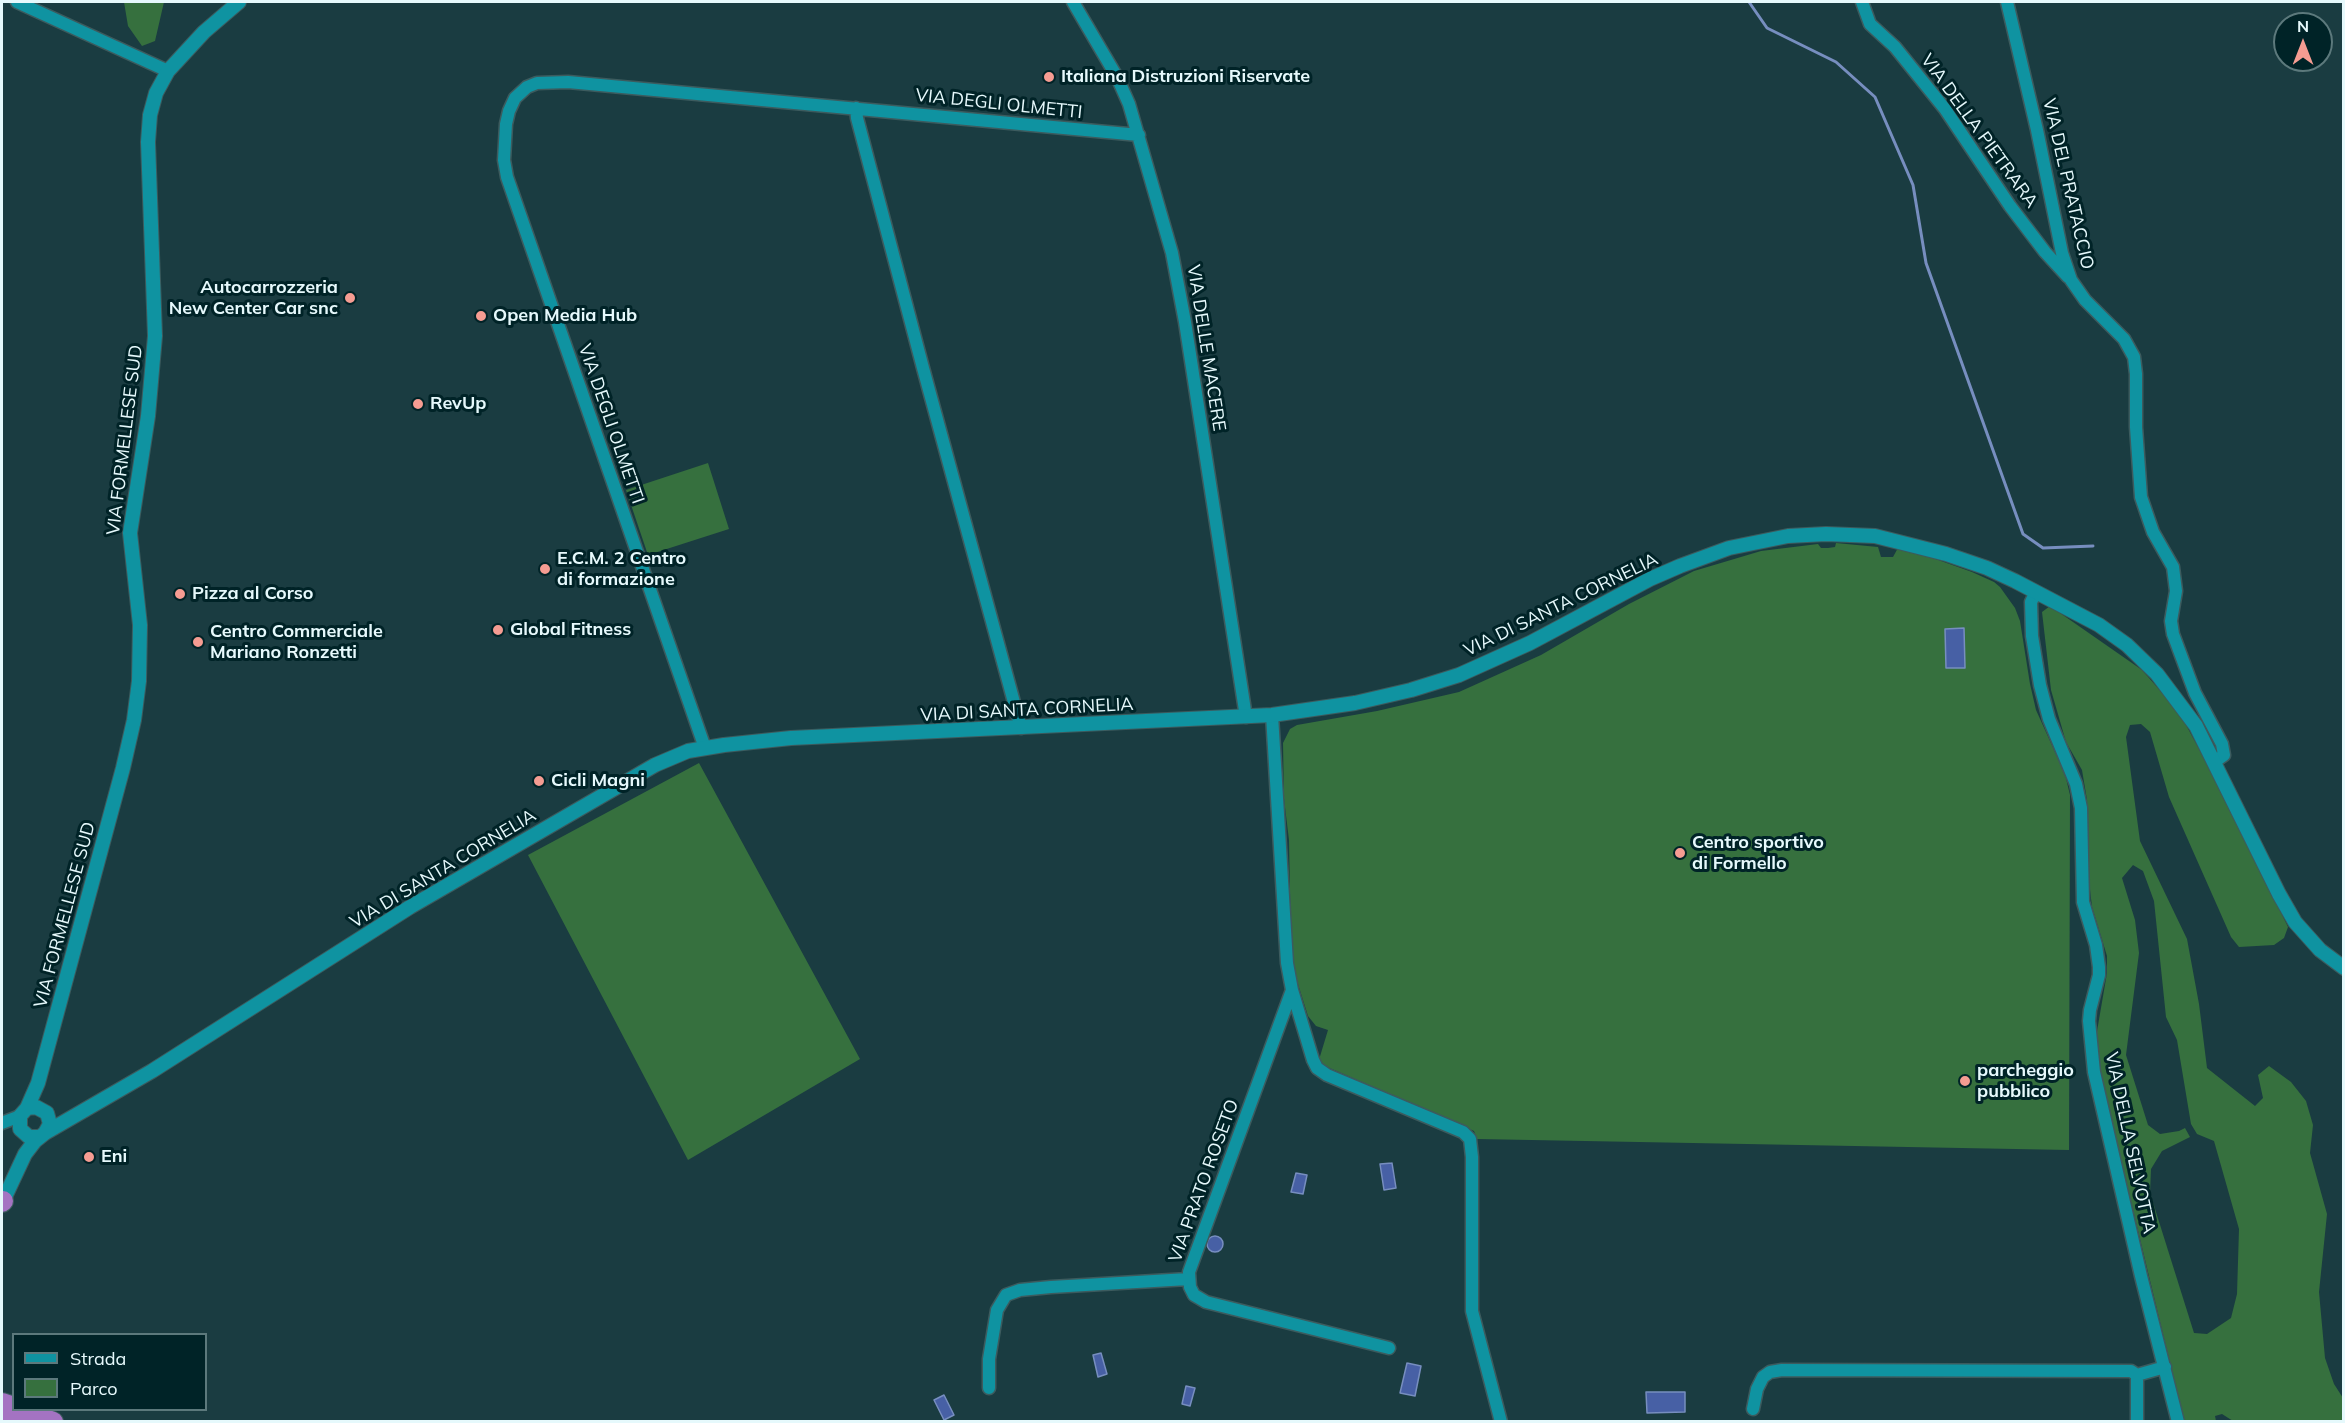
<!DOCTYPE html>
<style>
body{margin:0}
#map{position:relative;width:2345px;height:1423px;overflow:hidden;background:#1a3c41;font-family:Mulish,sans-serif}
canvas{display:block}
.frame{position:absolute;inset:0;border:3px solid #e6f9fc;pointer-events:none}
.legend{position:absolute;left:12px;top:1333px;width:195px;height:78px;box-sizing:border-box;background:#002327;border:2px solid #5c797c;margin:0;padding:8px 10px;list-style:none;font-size:18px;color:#e6f9fc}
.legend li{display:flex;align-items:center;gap:12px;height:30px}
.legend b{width:30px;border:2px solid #5c797c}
.north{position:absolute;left:2273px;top:12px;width:60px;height:60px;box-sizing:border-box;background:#002327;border:2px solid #5c797c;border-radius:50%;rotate:0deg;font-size:16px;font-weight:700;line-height:24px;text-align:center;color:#e6f9fc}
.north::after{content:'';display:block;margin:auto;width:21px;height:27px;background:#f59c92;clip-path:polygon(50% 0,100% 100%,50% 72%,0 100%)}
</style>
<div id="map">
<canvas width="2345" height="1423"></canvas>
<div class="frame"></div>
<ul class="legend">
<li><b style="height:8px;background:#0f93a1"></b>Strada</li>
<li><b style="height:16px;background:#36703e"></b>Parco</li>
</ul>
<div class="north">N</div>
</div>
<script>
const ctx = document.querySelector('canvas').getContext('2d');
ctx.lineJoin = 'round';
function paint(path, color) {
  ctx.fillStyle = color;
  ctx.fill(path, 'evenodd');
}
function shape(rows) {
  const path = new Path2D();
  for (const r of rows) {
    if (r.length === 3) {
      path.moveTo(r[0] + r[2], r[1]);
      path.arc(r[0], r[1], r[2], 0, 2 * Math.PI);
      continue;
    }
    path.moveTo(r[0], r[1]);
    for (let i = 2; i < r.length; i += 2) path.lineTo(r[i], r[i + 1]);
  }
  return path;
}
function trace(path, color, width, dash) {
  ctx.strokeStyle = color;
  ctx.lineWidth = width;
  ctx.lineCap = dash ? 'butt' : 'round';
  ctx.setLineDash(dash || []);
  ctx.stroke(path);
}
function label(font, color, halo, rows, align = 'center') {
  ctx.font = font + ' Mulish,sans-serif';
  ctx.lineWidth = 6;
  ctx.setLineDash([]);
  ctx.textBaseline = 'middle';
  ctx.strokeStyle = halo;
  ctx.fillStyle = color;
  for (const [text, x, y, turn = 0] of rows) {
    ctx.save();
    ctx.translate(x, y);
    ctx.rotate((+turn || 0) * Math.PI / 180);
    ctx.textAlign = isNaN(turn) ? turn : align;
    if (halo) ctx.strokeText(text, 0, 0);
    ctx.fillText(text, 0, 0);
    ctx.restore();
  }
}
const green = shape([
 [124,2,164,2,155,41,142,46,128,26],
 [708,463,729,529,648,555,626,490],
 [1836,543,1878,547,1881,557,1893,557,1899,546,1972,572,1994,582,2000,587,2015,608,2020,621,2030,684,2036,710,2065,774,2070,795,2069,1150,1477,1139,1474,1131,1318,1063,1328,1030,1316,1026,1308,1016,1296,978,1291,946,1289,840,1284,799,1283,743,1290,729,1297,725,1377,711,1459,692,1541,655,1629,604,1694,571,1761,551,1818,544,1821,548,1828,548,1835,547],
 [2050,606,2142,670,2179,712,2224,795,2288,927,2284,938,2274,945,2239,947,2231,937,2169,797,2150,732,2141,724,2130,725,2126,737,2140,841,2187,939,2199,1004,2207,1068,2255,1106,2263,1098,2258,1075,2269,1066,2291,1082,2306,1101,2313,1125,2310,1153,2327,1214,2319,1292,2325,1358,2334,1384,2343,1398,2343,1421,2233,1421,2222,1414,2215,1416,2216,1421,2184,1421,2095,1053,2096,1037,2107,973,2107,956,2092,907,2088,872,2087,800,2082,770,2066,742,2051,690,2042,612],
 [2133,865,2143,871,2154,901,2166,1017,2177,1040,2191,1124,2197,1134,2214,1141,2239,1229,2237,1294,2231,1318,2207,1334,2194,1333,2150,1193,2151,1169,2162,1151,2190,1137,2185,1128,2179,1131,2160,1134,2148,1125,2126,1055,2139,953,2135,920,2122,878],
 [699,763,860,1059,688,1160,528,855]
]);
const water = shape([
 [1964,628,1965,668,1946,668,1945,629,1964,628],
 [1392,1163,1396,1188,1384,1190,1380,1164,1392,1163],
 [1296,1173,1307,1175,1303,1194,1291,1192,1296,1173],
 [1215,1244,8],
 [1101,1353,1107,1374,1098,1377,1093,1355,1101,1353],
 [1407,1363,1421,1366,1415,1396,1400,1393,1407,1363],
 [1186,1386,1195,1388,1190,1406,1182,1404,1186,1386],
 [1646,1392,1685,1392,1685,1412,1647,1413,1646,1392],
 [944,1395,954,1415,944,1420,934,1400,944,1395]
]);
const stream = shape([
 [1749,2,1767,28,1836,62,1875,97,1913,185,1926,263,2023,534,2043,548,2093,546]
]);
const minor = shape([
 [17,2,168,71],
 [1073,2,1117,77,1129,104,1172,253,1185,322,1246,717],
 [1862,2,1870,24,1895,47,1945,109,2010,206,2045,252,2068,277],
 [2007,2,2037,130,2062,253,2071,280,2085,300,2124,339,2134,357,2136,374,2136,427,2141,497,2153,532,2173,567,2176,591,2171,621,2173,634,2195,693,2222,744,2224,755,2214,762],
 [856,108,857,118,923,368,1021,728],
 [2036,592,2031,602,2032,636,2040,685,2049,719,2076,784,2081,808,2083,902,2096,945,2099,967,2099,975,2090,1010,2089,1021,2094,1072,2141,1276,2178,1422],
 [1272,715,1287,963,1292,990,1313,1060,1317,1068,1327,1075,1463,1132,1470,1139,1472,1157,1472,1311,1501,1422],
 [705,748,507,177,504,160,506,124,509,111,515,98,527,87,537,83,568,82,1139,135],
 [1292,990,1189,1272,1190,1287,1194,1295,1206,1302,1389,1348],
 [2,1123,20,1116],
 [2137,1375,2137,1422],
 [989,1388,989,1359,997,1310,1006,1295,1020,1290,1051,1287,1188,1279],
 [1753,1409,1757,1389,1763,1377,1770,1372,1782,1370,2131,1371,2137,1375,2165,1367]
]);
const tertiary = shape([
 [27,1108,38,1083,123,768,134,720,139,681,140,625,130,533,148,416,155,336,148,142,150,115,156,93,168,71,204,32,239,2],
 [40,1137,29,1137,20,1129,20,1116,27,1108,36,1107,47,1113,50,1124,45,1133],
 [3,1201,25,1154,35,1141,45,1133,152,1071,410,907,655,765,688,751,724,745,791,738,1272,715,1355,703,1411,690,1459,675,1530,643,1650,579,1680,566,1729,548,1788,536,1826,534,1875,536,1946,554,1987,568,2015,581,2099,625,2127,645,2157,674,2196,726,2279,894,2295,922,2320,950,2344,968]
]);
const trunk = shape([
 [2,1202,3,1201],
 [2,1403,14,1407],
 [20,1410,53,1422],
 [2,1419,8,1422]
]);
const markers = [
 [1049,77,6,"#f59c92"],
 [350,298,6,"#f59c92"],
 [481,316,6,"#f59c92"],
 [418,404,6,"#f59c92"],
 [545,569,6,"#f59c92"],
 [180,594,6,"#f59c92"],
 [498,630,6,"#f59c92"],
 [198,642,6,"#f59c92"],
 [539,781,6,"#f59c92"],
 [1680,853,6,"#f59c92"],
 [1965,1081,6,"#f59c92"],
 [89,1157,6,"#f59c92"]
];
const poiNames = [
 ["Italiana Distruzioni Riservate",1061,77],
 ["Autocarrozzeria",338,288,"right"],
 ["New Center Car snc",338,309,"right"],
 ["Open Media Hub",493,316],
 ["RevUp",430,404],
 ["E.C.M. 2 Centro",557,559],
 ["di formazione",557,580],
 ["Pizza al Corso",192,594],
 ["Global Fitness",510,630],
 ["Centro Commerciale",210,632],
 ["Mariano Ronzetti",210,653],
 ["Cicli Magni",551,781],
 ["Centro sportivo",1692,843],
 ["di Formello",1692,864],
 ["parcheggio",1977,1071],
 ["pubblico",1977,1092],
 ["Eni",101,1157]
];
const streetNames = [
 ["VIA DEGLI OLMETTI",999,104,6],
 ["VIA DELLA PIETRARA",1979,131,54],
 ["VIA DEL PRATACCIO",2068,184,77],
 ["VIA DELLE MACERE",1206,348,81],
 ["VIA DEGLI OLMETTI",611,424,71],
 ["VIA FORMELLESE SUD",125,440,-83],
 ["VIA DI SANTA CORNELIA",1561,605,-26],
 ["VIA DI SANTA CORNELIA",1027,710,-3],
 ["VIA DI SANTA CORNELIA",443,869,-31],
 ["VIA FORMELLESE SUD",65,915,-75],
 ["VIA DELLA SELVOTTA",2130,1143,78],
 ["VIA PRATO ROSETO",1204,1181,-70]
];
paint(green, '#36703e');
paint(water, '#4760a5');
trace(water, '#778ebf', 1.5);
trace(stream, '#778ebf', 3);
trace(minor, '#3c5b5e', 15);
trace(tertiary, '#3c5b5e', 16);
trace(trunk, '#3c5b5e', 22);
trace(minor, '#0f93a1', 12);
trace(tertiary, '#0f93a1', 14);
trace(trunk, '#a473c2', 20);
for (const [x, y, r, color] of markers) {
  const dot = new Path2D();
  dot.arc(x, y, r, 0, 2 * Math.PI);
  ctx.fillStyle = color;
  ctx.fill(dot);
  trace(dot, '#002327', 2);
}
label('bold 18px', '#e6f9fc', '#002327', poiNames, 'left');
label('18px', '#e6f9fc', '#002327', streetNames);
</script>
